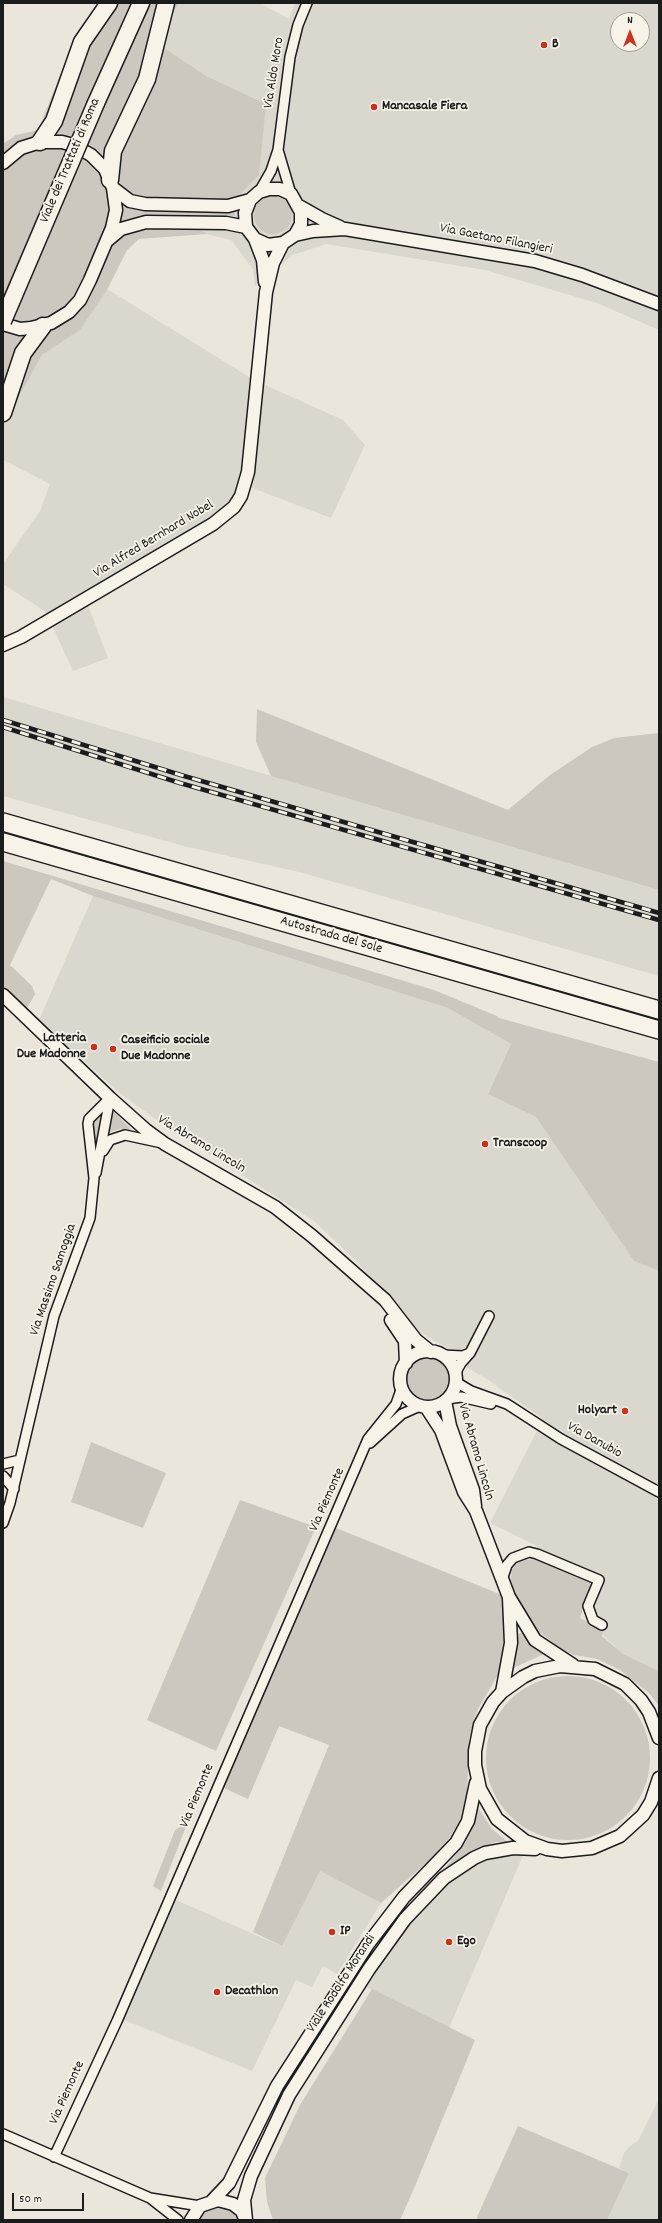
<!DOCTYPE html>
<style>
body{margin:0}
#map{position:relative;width:662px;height:2223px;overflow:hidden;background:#eae6dc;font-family:Dekko,sans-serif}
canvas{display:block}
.frame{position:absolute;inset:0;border:4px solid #1c1c1c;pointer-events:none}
.north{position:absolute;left:610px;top:12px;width:40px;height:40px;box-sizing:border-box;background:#f7f3e8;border:1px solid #9f9d96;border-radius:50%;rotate:0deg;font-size:11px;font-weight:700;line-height:16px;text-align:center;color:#1c1c1c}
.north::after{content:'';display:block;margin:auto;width:14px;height:18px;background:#c8321e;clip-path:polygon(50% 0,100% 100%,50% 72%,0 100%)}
.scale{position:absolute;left:12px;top:2193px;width:72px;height:18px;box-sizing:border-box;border:2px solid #1c1c1c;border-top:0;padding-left:5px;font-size:12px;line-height:14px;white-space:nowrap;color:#1c1c1c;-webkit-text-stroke:3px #f7f3e8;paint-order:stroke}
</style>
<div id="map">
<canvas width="662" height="2223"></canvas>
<div class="frame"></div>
<div class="north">N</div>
<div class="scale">50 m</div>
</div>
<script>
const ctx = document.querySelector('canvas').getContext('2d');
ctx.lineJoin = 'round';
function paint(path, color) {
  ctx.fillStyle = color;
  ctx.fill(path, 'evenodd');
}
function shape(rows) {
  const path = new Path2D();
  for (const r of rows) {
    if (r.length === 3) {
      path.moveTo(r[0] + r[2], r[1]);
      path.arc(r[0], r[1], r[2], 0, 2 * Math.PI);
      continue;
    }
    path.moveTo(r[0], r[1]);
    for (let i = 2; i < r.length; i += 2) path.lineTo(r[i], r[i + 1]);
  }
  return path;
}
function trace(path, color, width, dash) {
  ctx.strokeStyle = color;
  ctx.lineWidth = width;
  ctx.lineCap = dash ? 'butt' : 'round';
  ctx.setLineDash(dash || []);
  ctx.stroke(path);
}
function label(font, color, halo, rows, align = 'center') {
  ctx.font = font + ' Dekko,sans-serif';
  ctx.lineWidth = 3.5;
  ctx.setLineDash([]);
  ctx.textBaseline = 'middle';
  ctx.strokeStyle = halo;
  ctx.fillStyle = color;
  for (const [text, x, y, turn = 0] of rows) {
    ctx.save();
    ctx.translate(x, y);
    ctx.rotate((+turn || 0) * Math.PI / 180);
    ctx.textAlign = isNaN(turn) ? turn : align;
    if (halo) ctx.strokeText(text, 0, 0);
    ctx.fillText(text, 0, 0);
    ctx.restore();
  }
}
const built = shape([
 [179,3,260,3,289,19,295,3,659,3,659,330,597,303,485,270,326,244,293,255,255,286,253,269,231,240,207,234,186,221,211,215,237,197,208,77,157,43],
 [618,20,642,20,642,44,618,44],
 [107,289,254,380,343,420,365,445,331,518,242,484,223,509,194,533,119,579,88,605,108,658,73,671,46,612,3,584,3,564,40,511,50,484,3,460,3,426,42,355,80,330],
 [3,697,659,890,659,976,303,873,184,846,3,796],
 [93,896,448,1008,511,1044,488,1094,536,1117,634,1261,659,1271,659,1671,623,1654,585,1618,599,1581,537,1554,537,1546,490,1523,543,1419,487,1379,466,1367,449,1349,423,1334,408,1320,355,1260,314,1221,162,1124,117,1091,39,1020],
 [524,1853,449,2028,365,1986,403,1931,424,1906,451,1880,476,1862,502,1854],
 [320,1871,381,1903,337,1974,323,1966,312,1987,296,1980,252,2071,124,2020,176,1900,281,1946],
 [659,2099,659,2220,607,2220,629,2173,619,2168,624,2153,630,2146,638,2141]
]);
const green = shape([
 [99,3,179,3,157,43,208,77,266,104,259,175,237,197,217,211,234,211,235,216,211,215,186,221,207,234,139,239,127,250,107,290,80,330,42,355,3,426,3,144,16,135,38,130,74,41],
 [273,215,19],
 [257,709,508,810,550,775,592,747,614,738,659,733,659,890,271,776,256,742],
 [3,861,434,990,497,1016,505,1024,499,1018,659,1062,659,1271,634,1261,536,1117,488,1094,511,1044,448,1008,93,896,51,879,10,965,32,986,35,994,27,1008,3,987],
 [112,1110,132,1130,120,1129,108,1133],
 [102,1111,98,1146,95,1146,92,1128,93,1120],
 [428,1379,22],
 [91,1442,166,1473,143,1528,71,1502],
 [240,1500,316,1527,216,1751,147,1720],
 [336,1528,502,1595,505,1603,505,1645,498,1675,478,1709,473,1723,469,1739,467,1798,461,1818,450,1837,433,1857,381,1903,320,1871,282,1946,253,1932,329,1745,279,1726,248,1799,222,1787],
 [525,1559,537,1560,592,1584,580,1618,603,1630,602,1636,623,1654,659,1671,659,1706,649,1693,620,1670,597,1659,574,1655,561,1649,538,1631,528,1621,517,1606,510,1582,512,1570,518,1562],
 [522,1633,546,1653,511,1669,515,1653,516,1638,517,1634],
 [568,1758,82],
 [477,1806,492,1829,508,1842,496,1842,475,1849,445,1868,464,1845,470,1833,475,1819],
 [186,1823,187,1824,161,1891,153,1886,175,1830],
 [372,1989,475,2040,415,2186,400,2220,273,2220,267,2202,265,2178,300,2105],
 [518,2126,629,2173,607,2220,478,2220,477,2217],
 [215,2206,229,2208,239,2220,199,2220,203,2213]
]);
const minor = shape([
 [278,150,291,194],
 [259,192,271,171,278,150,290,57,298,25,307,3],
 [103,1151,110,1140,125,1135,162,1143],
 [96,1173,110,1098],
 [442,1355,463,1356,470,1353],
 [455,1374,461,1363,470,1353,489,1316],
 [456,1382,471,1391,507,1404,561,1439,659,1492],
 [447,1399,461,1397,491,1404],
 [370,1443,402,1414,420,1406],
 [3,1464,20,1460],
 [3,1476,14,1489],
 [3,1523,10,1503,54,1316,90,1218,94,1178,88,1124,89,1119,110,1098],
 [502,1580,507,1565,513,1558,529,1552,537,1554,599,1580,588,1606,593,1620,602,1625],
 [3,2134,150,2198,200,2206],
 [54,2157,117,2021,368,1439,396,1404,402,1387],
 [150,2198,178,2220]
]);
const tertiary = shape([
 [3,163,21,148,40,142,62,142,73,145,91,155,105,169,113,188,116,210,112,228,90,280,80,300,69,312,51,323,31,328,20,329,3,324],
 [113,188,130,201,145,204,228,206,250,200],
 [299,206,322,219,340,227],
 [295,235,301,224,301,212,291,194,280,189,269,189,259,192,250,200,245,213,246,227,255,239,268,245,283,243,295,235,313,231,345,229,535,261,582,275,659,304],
 [255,239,263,260,265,282],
 [108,240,121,229,146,222,226,223,246,227],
 [3,645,21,637,213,524,234,507,241,496,248,472,266,292,273,263,283,243],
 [3,995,110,1098,146,1130,165,1144,275,1207,312,1236,385,1300,416,1340,431,1352],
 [391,1320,405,1341,406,1363],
 [428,1379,28],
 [445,1401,450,1426,473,1490,475,1506],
 [426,1407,441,1430,464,1492,476,1511,509,1597,535,1640,573,1665],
 [502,1692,511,1643,509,1598],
 [659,1738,649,1712,641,1700,625,1684,595,1669,560,1666,535,1671,523,1677,502,1692,493,1702,480,1725,475,1751,475,1765,480,1789,497,1819,525,1841,547,1849,562,1851,592,1848,620,1836,643,1815,651,1802,659,1778],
 [212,2201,229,2183,277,2086,368,1944,404,1897,456,1843,468,1821,476,1783],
 [191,2220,200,2206,218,2200,233,2204,242,2211,245,2219],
 [246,2220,244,2200,251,2176,289,2095,369,1969,405,1919,444,1878,474,1858,485,1853,513,1848,535,1849]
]);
const trunk = shape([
 [96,103,141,3],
 [40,142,54,121,82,42,109,3],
 [110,180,113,151,147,79,166,3],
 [3,413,23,353,43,326]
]);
const motorway = shape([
 [3,822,659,1010],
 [3,842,659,1030]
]);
const rail = shape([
 [3,720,184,776,659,913],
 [3,727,180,783,659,920]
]);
const trunkBridge = shape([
 [3,321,96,103]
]);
const markers = [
 [544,45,4,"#c8321e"],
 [374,107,4,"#c8321e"],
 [94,1047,4,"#c8321e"],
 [113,1049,4,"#c8321e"],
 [485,1144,4,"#c8321e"],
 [625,1411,4,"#c8321e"],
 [332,1932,4,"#c8321e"],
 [449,1942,4,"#c8321e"],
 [217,1992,4,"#c8321e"]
];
const poiNames = [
 ["B",552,45],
 ["Mancasale Fiera",382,107],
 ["Latteria",86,1039,"right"],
 ["Due Madonne",86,1055,"right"],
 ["Caseificio sociale",121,1041],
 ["Due Madonne",121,1057],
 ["Transcoop",493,1144],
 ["Holyart",617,1411,"right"],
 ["IP",340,1932],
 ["Ego",457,1942],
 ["Decathlon",225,1992]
];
const streetNames = [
 ["Via Aldo Moro",275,73,-81],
 ["Viale dei Trattati di Roma",71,161,-67],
 ["Via Gaetano Filangieri",496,240,11],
 ["Via Alfred Bernhard Nobel",154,540,-31],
 ["Autostrada del Sole",331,936,16],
 ["Via Abramo Lincoln",201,1145,31],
 ["Via Massimo Samoggia",54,1280,-71],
 ["Via Danubio",594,1441,29],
 ["Via Abramo Lincoln",475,1452,74],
 ["Via Piemonte",328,1500,-66],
 ["Via Piemonte",198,1796,-67],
 ["Viale Rodolfo Morandi",342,1984,-57],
 ["Via Piemonte",68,2093,-66]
];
paint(built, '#dad7ce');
paint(green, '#ccc8c0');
trace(minor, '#1c1c1c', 12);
trace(tertiary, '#1c1c1c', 15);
trace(trunk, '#1c1c1c', 19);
trace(motorway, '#1c1c1c', 20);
trace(minor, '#f7f3e8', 9);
trace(tertiary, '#f7f3e8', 12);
trace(trunk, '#f7f3e8', 16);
trace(motorway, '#f7f3e8', 17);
trace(rail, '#1c1c1c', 4.5);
trace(rail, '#f7f3e8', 3, [9]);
trace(trunkBridge, '#1c1c1c', 19, []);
trace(trunkBridge, '#f7f3e8', 16);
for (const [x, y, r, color] of markers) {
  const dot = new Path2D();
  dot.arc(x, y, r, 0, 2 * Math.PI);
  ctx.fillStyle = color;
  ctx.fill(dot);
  trace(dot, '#f7f3e8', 1.5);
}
label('bold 14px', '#1c1c1c', '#f7f3e8', poiNames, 'left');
label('14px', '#1c1c1c', '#f7f3e8', streetNames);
</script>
